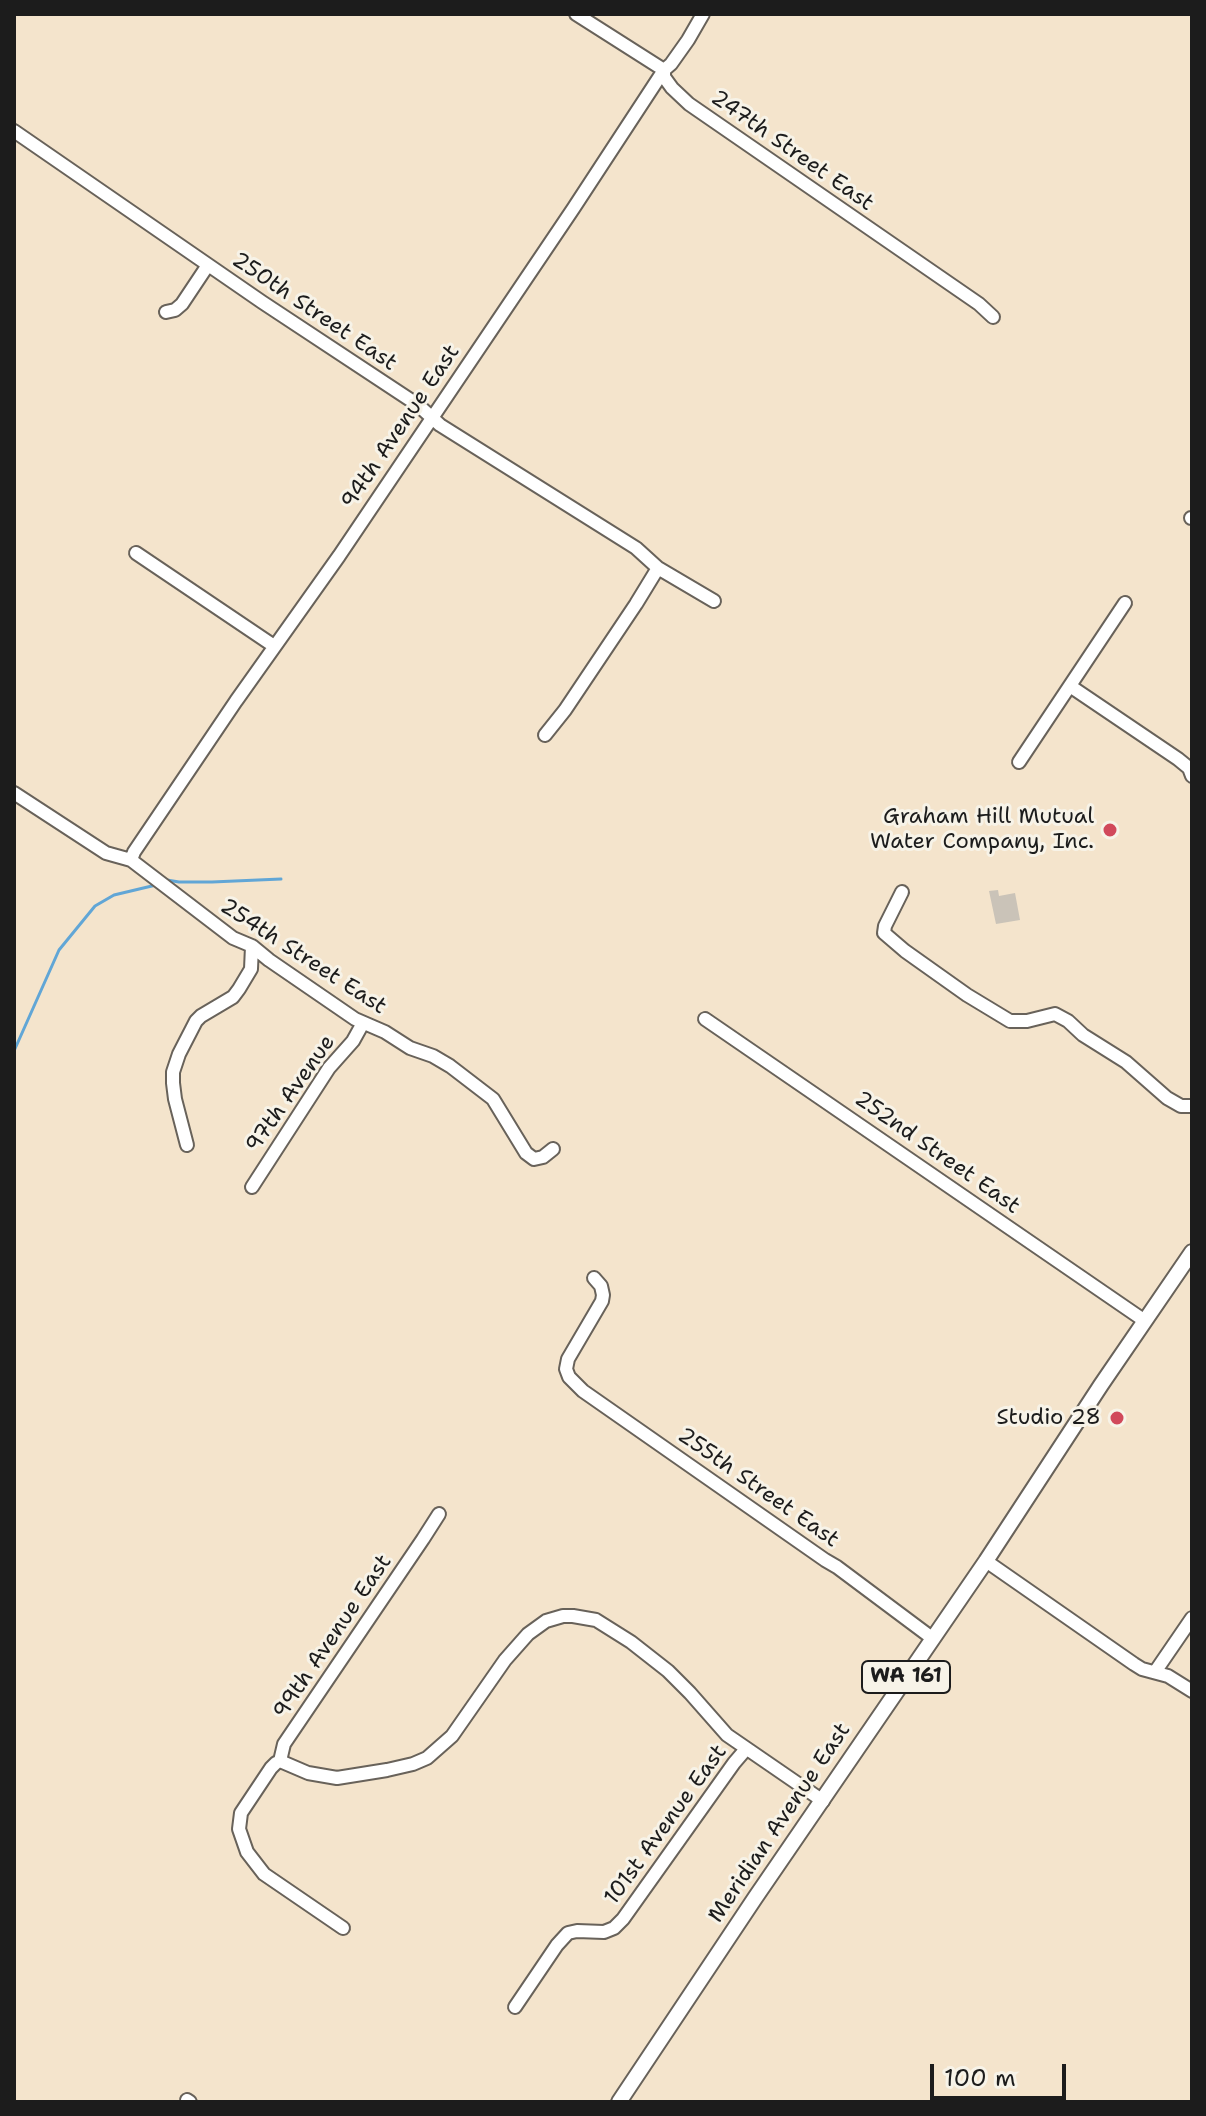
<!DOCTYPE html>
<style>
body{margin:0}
#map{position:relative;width:1206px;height:2116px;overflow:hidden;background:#f4e4cc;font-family:"Shantell Sans",sans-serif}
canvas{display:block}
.frame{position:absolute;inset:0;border:16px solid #1c1c1c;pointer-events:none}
.scale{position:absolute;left:930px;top:2064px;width:136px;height:36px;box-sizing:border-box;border:4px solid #1c1c1c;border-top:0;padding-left:10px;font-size:24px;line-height:28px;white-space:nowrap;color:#1c1c1c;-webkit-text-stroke:6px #f7f3e8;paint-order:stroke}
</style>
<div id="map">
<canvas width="1206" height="2116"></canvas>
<div class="frame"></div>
<div class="scale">100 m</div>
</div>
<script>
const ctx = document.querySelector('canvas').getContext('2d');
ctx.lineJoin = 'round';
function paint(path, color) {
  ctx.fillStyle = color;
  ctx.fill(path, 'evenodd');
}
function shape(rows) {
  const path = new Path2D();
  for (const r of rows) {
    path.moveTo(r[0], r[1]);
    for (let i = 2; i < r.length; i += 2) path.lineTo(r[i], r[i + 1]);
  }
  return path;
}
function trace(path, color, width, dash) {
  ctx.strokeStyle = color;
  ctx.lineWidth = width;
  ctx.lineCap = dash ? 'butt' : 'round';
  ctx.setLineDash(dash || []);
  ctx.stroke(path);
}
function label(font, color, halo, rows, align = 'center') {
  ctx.font = font + ' "Shantell Sans",sans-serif';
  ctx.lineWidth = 6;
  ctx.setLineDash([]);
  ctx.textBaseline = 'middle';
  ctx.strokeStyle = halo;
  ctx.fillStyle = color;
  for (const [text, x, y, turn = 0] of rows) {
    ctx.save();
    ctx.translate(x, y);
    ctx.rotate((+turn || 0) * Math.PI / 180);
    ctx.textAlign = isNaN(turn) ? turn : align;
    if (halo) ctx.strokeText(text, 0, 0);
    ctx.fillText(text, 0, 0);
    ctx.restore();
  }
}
const industrial = shape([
 [998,890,999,896,1015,893,1020,920,996,924,989,891]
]);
const stream = shape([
 [167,880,179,882,212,882,281,879],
 [14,1051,59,950,95,906,114,895,156,885]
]);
const minor = shape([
 [576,14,664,70,664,77,672,88,689,104,979,304,993,317],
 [14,131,262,302,418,405,440,425,636,548,658,568,714,601],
 [166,312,175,310,182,304,208,265],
 [1191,518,1192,518],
 [136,553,274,646],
 [1070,686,1178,759,1189,768,1192,776],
 [545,735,565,710,636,604,658,568],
 [1019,762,1125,603],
 [14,793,106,853,131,860,233,938,252,946,269,960,355,1019,385,1032,410,1048,433,1056,450,1066,493,1099,526,1153,534,1159,543,1157,553,1149],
 [131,860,134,852,236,701,339,556,573,209,664,70,671,64,688,40,703,14],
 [902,892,885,926,884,933,905,951,967,995,1010,1021,1027,1021,1055,1014,1068,1021,1083,1035,1126,1062,1167,1098,1181,1106,1192,1106],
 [705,1019,1145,1321],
 [187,1145,175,1099,173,1083,173,1072,179,1054,196,1021,201,1016,233,997,239,989,251,969,252,946],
 [252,1187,329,1068,353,1041,363,1023],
 [594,1278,601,1286,603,1295,602,1301,568,1359,566,1369,569,1377,583,1391,825,1560,837,1567,932,1638],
 [986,1561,1134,1664,1142,1669,1168,1676,1192,1691],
 [1155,1672,1192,1618],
 [280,1761,308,1773,337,1778,387,1770,413,1764,427,1758,452,1736,505,1660,528,1634,546,1621,563,1616,573,1616,596,1620,631,1642,668,1671,690,1693,727,1735,823,1801],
 [343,1928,264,1874,247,1852,239,1829,241,1813,271,1768,276,1763,280,1761,284,1744,423,1539,439,1514],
 [515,2007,557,1945,568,1933,577,1931,604,1932,614,1928,623,1919,734,1763,746,1749],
 [187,2100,190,2102]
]);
const major = shape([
 [619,2102,755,1898,986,1561,1101,1385,1192,1252]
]);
const markers = [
 [1110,830,8,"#d1495b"],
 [1117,1418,8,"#d1495b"]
];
const shields = [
 [906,1677,88]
];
const shieldNames = [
 ["WA 161",906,1677]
];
const streetNames = [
 ["247th Street East",792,151,35],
 ["250th Street East",314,312,34],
 ["94th Avenue East",401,427,-56],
 ["254th Street East",303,957,33],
 ["97th Avenue",291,1094,-55],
 ["252nd Street East",937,1153,35],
 ["255th Street East",758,1488,35],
 ["99th Avenue East",333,1637,-56],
 ["Meridian Avenue East",780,1823,-56],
 ["101st Avenue East",666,1825,-54]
];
const poiNames = [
 ["Graham Hill Mutual",1094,817],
 ["Water Company, Inc.",1094,842],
 ["Studio 28",1101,1418]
];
paint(industrial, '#cac3b8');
trace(stream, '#61a6d6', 3);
trace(minor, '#68625a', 16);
trace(major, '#68625a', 18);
trace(minor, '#fff', 12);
trace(major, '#fff', 14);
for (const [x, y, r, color] of markers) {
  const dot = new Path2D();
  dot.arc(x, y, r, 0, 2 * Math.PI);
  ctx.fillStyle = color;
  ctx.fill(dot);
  trace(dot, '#f7f3e8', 3);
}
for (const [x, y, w] of shields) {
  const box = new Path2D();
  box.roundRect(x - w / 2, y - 16, w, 32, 6);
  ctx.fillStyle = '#f7f3e8';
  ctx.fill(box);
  trace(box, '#1c1c1c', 2);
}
label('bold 20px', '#1c1c1c', null, shieldNames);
label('22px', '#1c1c1c', '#f7f3e8', streetNames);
label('22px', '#1c1c1c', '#f7f3e8', poiNames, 'right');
</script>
